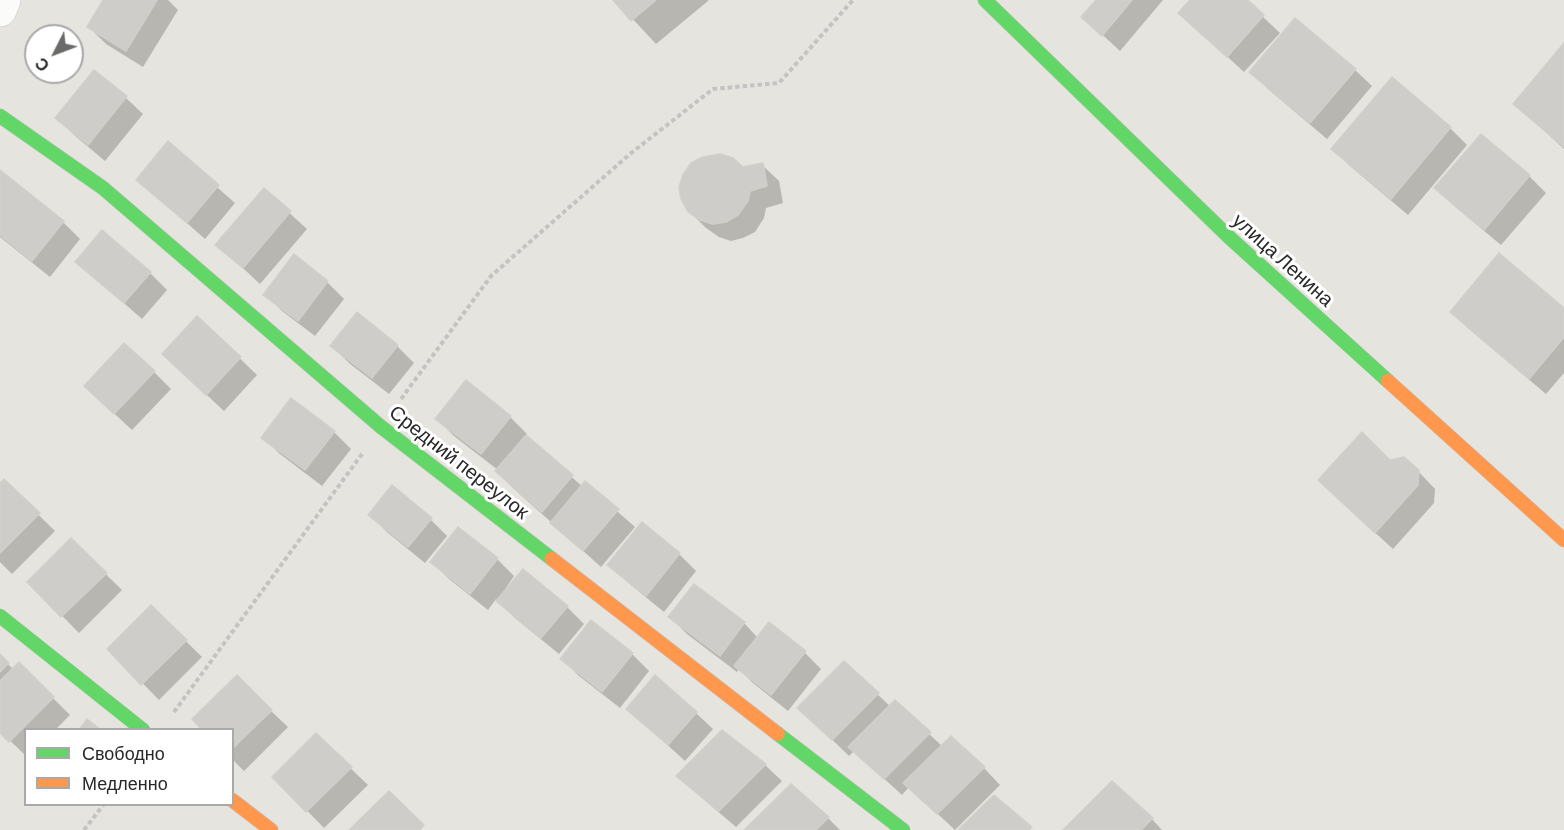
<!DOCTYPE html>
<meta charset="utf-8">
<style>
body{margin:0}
#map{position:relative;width:1564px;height:830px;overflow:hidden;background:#e6e4de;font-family:Barlow,sans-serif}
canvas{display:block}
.legend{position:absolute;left:24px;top:728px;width:210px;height:78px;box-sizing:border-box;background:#fff;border:2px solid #a9a9a9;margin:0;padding:8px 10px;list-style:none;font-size:18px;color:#282828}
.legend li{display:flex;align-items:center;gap:12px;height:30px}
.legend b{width:30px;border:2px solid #a9a9a9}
.north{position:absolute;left:24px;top:24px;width:60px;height:60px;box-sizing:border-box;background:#fff;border:2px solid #a9a9a9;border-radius:50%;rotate:228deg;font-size:16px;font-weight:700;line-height:24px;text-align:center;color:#282828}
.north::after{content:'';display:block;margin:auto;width:21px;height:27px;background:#6a6a68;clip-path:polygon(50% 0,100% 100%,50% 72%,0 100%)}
</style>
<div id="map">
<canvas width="1564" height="830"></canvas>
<ul class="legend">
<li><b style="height:8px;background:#63d668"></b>Свободно</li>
<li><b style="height:8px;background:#ff974d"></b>Медленно</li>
</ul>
<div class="north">С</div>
</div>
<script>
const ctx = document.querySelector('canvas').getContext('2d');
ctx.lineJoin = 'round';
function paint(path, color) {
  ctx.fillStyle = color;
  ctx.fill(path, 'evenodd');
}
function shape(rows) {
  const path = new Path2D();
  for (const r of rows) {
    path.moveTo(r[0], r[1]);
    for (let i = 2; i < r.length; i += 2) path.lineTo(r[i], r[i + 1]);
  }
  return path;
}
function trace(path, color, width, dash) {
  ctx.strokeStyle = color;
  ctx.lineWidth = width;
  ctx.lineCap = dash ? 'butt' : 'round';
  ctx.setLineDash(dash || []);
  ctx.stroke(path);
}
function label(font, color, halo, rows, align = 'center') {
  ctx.font = font + ' Barlow,sans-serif';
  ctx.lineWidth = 6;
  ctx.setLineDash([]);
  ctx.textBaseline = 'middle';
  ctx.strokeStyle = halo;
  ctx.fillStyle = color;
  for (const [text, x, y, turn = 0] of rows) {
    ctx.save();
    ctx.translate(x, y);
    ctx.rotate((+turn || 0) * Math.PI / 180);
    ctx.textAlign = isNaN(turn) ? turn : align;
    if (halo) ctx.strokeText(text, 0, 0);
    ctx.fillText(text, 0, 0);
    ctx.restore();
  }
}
const shadow = shape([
 [105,0,168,0,178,10,143,67,106,44,89,27],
 [615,0,708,0,708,1,656,44],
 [1098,0,1163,0,1120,51,1083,17],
 [1192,0,1245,0,1280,33,1244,72,1180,13],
 [1564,45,1564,149,1515,104],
 [1355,70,1372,86,1327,139,1268,89,1251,72],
 [94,72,126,98,143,114,105,161,74,135,57,118],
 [1450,128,1467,145,1408,215,1350,166,1333,149],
 [168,144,235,203,205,239,138,180],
 [762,165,779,181,783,203,766,208,764,218,755,232,743,238,731,241,719,237,706,228,689,211,743,169],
 [0,172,63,222,80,239,50,277,0,237],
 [1529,176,1546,193,1501,245,1453,205,1436,188],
 [264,190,307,229,260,284,218,245],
 [77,262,150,273,167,290,142,319],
 [327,282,344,299,315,336,282,311,265,294],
 [1564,310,1564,373,1546,394,1469,329,1452,312],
 [198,318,257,375,224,411,181,371],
 [332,346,397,346,414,363,389,394,349,363],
 [154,372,171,389,132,430,103,403],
 [510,417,527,434,525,436,583,487,585,483,635,527,601,567,513,488,497,471,498,470,454,436,437,419],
 [334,432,351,449,322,486,280,454,263,438],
 [1418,471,1435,489,1434,503,1393,549,1336,497],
 [4,481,55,531,12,574,0,562,0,485],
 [370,515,430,519,447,536,425,563,387,532],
 [642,524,679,554,696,571,664,612,626,581,609,564],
 [458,529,497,559,514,576,506,588,508,589,567,607,584,624,559,654,515,618,496,599,488,610,449,579,432,562],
 [71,540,122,590,79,633,29,582],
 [151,607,202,657,159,700,109,649],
 [670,617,744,623,758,638,805,653,821,669,788,711,753,683,739,669,737,672,687,634],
 [591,622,632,654,649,671,620,708,579,676,562,659],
 [0,656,13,669,19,664,70,715,55,730,26,730,26,756,0,731],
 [844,663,891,707,895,702,942,746,984,768,1000,785,955,830,909,787,902,795,854,751,849,756,816,724],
 [628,709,696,713,713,729,685,761],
 [271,711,288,727,244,771,232,759,232,730],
 [316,735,368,785,324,828,274,777],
 [765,765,782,781,736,827,695,792,678,776],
 [791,786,828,818,840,830,746,830],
 [1152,819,1162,830,1065,830]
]);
const building = shape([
 [103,0,157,0,126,51,87,27,103,0],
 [613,0,656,0,631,21,613,0],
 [1096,0,1132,0,1102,36,1081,17,1096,0],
 [1190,0,1248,0,1264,15,1227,57,1178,13,1190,0],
 [1295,18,1356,69,1310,123,1249,72,1295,18],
 [1564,43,1564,147,1513,104,1564,43],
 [94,70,127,96,88,145,55,118,94,70],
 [1392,77,1451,127,1391,199,1331,149,1392,77],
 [1481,134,1530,175,1484,230,1434,188,1481,134],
 [168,141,219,185,187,223,136,180,168,141],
 [720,154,733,158,743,167,763,163,767,186,750,191,748,201,738,215,726,222,713,224,700,220,688,212,681,199,679,187,683,175,691,163,703,157,720,154],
 [0,170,64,221,32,261,0,235,0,170],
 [264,188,291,211,243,268,215,245,264,188],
 [102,230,151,272,124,303,75,262,102,230],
 [1499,253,1564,308,1564,337,1529,379,1450,312,1499,253],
 [294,254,328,281,298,321,263,295,294,254],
 [357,312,398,345,372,378,330,346,357,312],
 [197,316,241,357,206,395,162,354,197,316],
 [124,343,155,371,114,414,84,386,124,343],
 [466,380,511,416,481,454,435,419,466,380],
 [291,398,335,431,305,470,261,438,291,398],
 [1362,432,1390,460,1404,457,1419,470,1418,485,1375,533,1318,480,1362,432],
 [526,435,573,475,542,512,495,471,526,435],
 [4,479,40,513,0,553,0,483,4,479],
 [585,481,619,509,583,551,550,523,585,481],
 [392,485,432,518,408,547,368,515,392,485],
 [642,522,680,553,646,596,607,565,642,522],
 [458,527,498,558,470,594,430,562,458,527],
 [71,538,107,573,61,617,27,582,71,538],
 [523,569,568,606,541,638,496,601,523,569],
 [694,584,745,622,720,656,668,617,694,584],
 [151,605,187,640,141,685,107,649,151,605],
 [591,620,633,653,602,692,560,659,591,620],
 [769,622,806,651,771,695,734,666,769,622],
 [0,654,9,663,0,672,0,654],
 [844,661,879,693,832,740,797,708,844,661],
 [19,662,54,697,9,742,0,733,0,681,19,662],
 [237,675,272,710,232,749,232,730,202,730,192,719,237,675],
 [655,675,697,712,668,745,626,709,655,675],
 [895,700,931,732,884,779,848,747,895,700],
 [87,719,101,730,79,730,87,719],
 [722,730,766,764,719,811,676,776,722,730],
 [316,733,352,767,306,812,272,777,316,733],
 [951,736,985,767,937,814,903,783,951,736],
 [1112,781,1153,818,1141,830,1063,830,1112,781],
 [791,784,829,817,816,830,744,830,791,784],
 [389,791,424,825,420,830,349,830,389,791],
 [994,795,1032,827,1029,830,958,830,994,795]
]);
const path = shape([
 [401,399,491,276,630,154,713,89,779,83,853,0],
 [174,712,362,454],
 [84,830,104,804]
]);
const street = shape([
 [0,10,4,0]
]);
const fast = shape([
 [985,0,1230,238,1388,381],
 [0,116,103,188,380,426,552,559],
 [0,616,143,730],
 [778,734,903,830]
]);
const slow = shape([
 [1388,381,1564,540],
 [552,559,778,734],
 [232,800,271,830]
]);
const streetNames = [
 ["улица Ленина",1283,260,42],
 ["Средний переулок",459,462,38]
];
paint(shadow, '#0003');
paint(building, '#cfcdc9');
trace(building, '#d1cfca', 1.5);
trace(street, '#c4c3c3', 34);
trace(fast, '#c4c3c3', 15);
trace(slow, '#c4c3c3', 15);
trace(path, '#c4c3c3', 4, [4.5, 3]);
trace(street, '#fbfbfa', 33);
trace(fast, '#63d668', 14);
trace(slow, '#ff974d', 14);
label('20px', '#282828', '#fff', streetNames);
</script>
